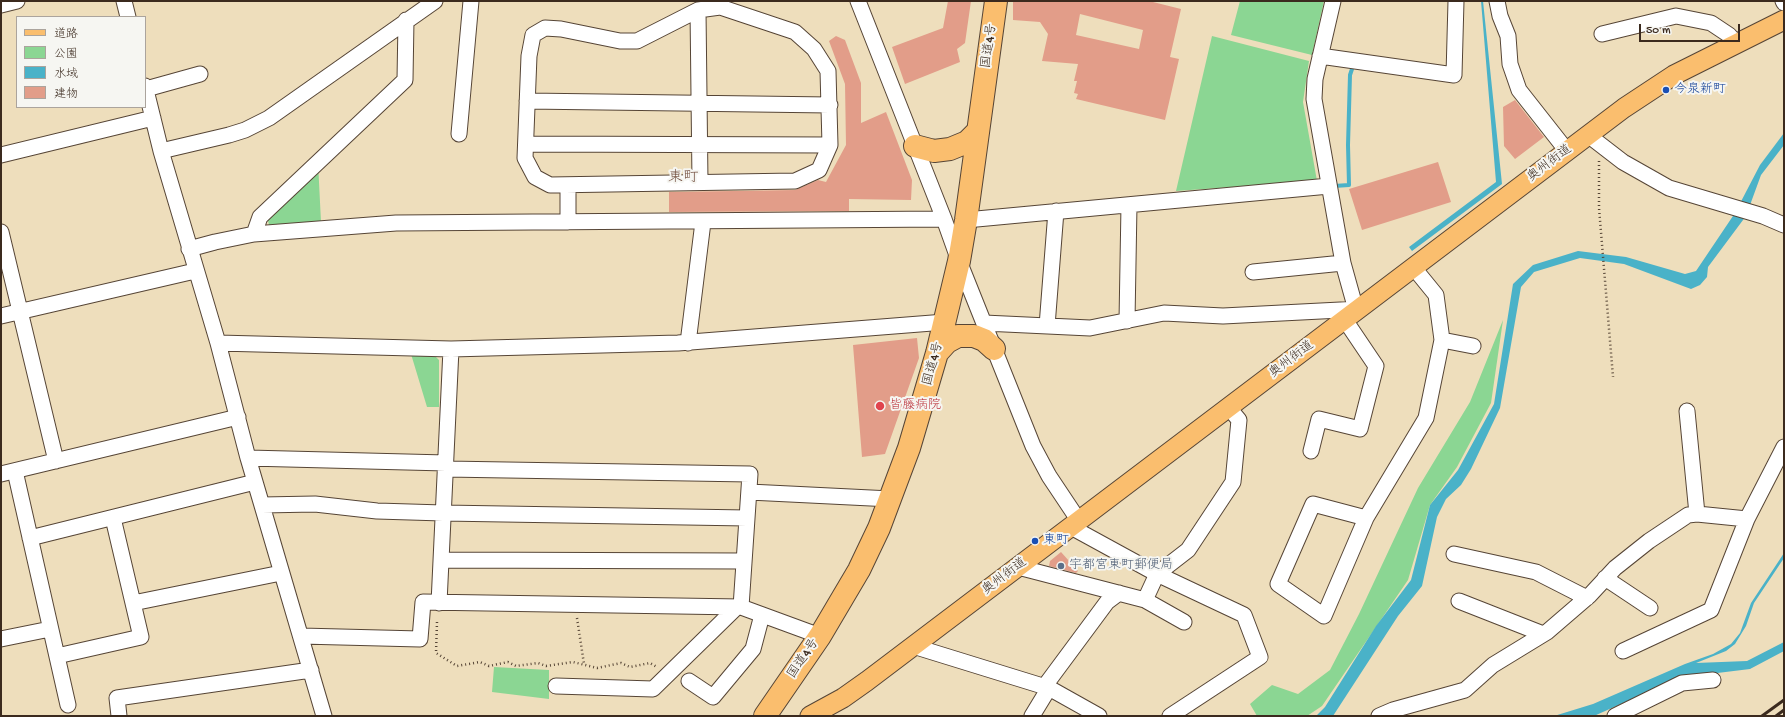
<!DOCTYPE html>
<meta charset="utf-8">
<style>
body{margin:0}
#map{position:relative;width:1785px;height:717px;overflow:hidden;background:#eedebc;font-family:"Gochi Hand","Klee One",sans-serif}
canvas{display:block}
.frame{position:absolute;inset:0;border:2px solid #3b2a1e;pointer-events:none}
.legend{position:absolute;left:16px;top:16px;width:130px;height:92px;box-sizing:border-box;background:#f6f6f2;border:1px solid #aba49d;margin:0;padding:5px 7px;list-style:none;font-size:12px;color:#3b2a1e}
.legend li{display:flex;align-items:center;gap:8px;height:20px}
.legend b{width:20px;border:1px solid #aba49d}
.scale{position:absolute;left:1639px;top:24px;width:101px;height:18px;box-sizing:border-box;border:2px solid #3b2a1e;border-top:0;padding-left:5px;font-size:12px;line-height:14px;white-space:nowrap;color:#3b2a1e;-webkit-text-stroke:3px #f6f6f2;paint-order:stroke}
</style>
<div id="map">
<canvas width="1785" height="717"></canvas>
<div class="frame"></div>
<ul class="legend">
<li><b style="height:5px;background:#fabe6e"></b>道路</li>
<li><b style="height:11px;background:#8bd693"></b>公園</li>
<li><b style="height:11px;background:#4ab2c8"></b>水域</li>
<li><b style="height:11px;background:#e29d89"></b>建物</li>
</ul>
<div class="scale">50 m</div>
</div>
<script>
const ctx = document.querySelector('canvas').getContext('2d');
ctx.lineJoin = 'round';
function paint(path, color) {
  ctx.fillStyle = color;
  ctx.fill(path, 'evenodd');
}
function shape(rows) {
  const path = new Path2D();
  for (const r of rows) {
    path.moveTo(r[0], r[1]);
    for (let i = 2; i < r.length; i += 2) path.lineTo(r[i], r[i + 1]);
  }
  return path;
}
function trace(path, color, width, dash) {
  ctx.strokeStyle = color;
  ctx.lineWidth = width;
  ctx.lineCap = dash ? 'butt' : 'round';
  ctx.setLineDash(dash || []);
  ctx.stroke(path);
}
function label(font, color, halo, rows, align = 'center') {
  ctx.font = font + ' "Gochi Hand","Klee One",sans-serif';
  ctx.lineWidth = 4;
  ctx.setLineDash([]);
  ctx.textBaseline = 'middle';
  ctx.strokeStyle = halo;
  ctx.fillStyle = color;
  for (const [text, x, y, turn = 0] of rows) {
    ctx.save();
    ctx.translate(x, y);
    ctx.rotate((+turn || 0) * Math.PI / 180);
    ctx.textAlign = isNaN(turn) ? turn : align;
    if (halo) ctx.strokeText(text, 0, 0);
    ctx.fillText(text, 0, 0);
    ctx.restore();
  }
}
const green = shape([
 [1240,1,1324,1,1312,55,1231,35],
 [1212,36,1309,61,1303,102,1317,181,1176,191],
 [318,162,321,222,269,225,266,212],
 [1503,320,1491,403,1457,467,1430,505,1408,580,1322,706,1307,716,1257,716,1250,704,1272,685,1298,694,1330,670,1359,614,1418,488,1470,402],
 [411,354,433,354,439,360,439,407,427,407],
 [494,667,549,670,549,699,492,692]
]);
const water = shape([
 [1481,1,1483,1,1502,184,1412,251,1409,247,1496,182],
 [1784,133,1784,145,1761,175,1746,216,1708,267,1707,277,1700,285,1691,289,1624,264,1580,258,1534,272,1521,287,1500,408,1471,469,1461,485,1446,499,1437,517,1422,586,1398,616,1333,716,1316,716,1325,707,1376,626,1411,580,1430,505,1458,470,1494,404,1513,284,1533,265,1578,251,1626,257,1685,274,1696,271,1735,213,1760,165],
 [1784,553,1784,558,1754,603,1746,626,1735,644,1726,651,1696,663,1747,661,1784,642,1784,651,1750,669,1693,676,1674,680,1594,716,1554,716,1593,704,1685,664,1713,654,1731,644,1740,633,1751,603]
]);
const stream = shape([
 [1334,188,1334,186,1349,185,1348,145,1350,75,1352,69]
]);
const building = shape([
 [948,1,971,1,965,43,957,49,960,62,905,84,892,47,943,28],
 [1013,1,1098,2,1098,1,1149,1,1181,9,1170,57,1179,59,1165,120,1076,99,1078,94,1074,93,1077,81,1074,81,1078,64,1042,61,1048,34,1040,22,1013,20],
 [1080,14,1143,30,1139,49,1076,35],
 [836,36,845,40,861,83,861,123,886,112,912,180,911,200,849,199,849,211,669,212,669,192,795,190,818,180,826,182,846,145,845,84,829,41],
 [1515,100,1544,137,1515,159,1504,146,1503,107],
 [1438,162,1451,202,1362,230,1349,189],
 [917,338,919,358,885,454,862,457,853,345],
 [1061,552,1078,571,1076,573,1049,566,1050,561]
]);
const path = shape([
 [1599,161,1599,208,1613,377],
 [577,618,584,664],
 [437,622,436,653,457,666,480,662,489,666,508,662,516,666,538,663,546,666,573,662,597,668,621,663,630,667,650,663,657,667]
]);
const minor = shape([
 [124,1,128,17],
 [858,1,944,219,959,261,1033,446,1049,476,1079,521],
 [1333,1,1315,79,1314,99,1343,263,1353,299,1360,309],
 [1497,1,1500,16,1508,36,1510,64,1519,90,1567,151],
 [1783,1,1784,3],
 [1,5,17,1],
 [720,7,795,32,814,49,828,71,830,145,819,170,795,181,550,185,535,177,525,158,529,56,533,35,545,28,561,29,620,41,637,41,698,10,720,7],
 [698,10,700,182],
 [1602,34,1676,16,1711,23,1729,35,1736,43],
 [1320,56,1454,75,1456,1],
 [145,86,161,151,218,343,248,458,324,716],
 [146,89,200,74],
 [527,101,830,105],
 [459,134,471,1],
 [1588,135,1623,162,1669,188,1763,216,1784,225],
 [526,144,830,145],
 [161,151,229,135,245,130,269,118,435,1],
 [1,155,153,118],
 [568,185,568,222],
 [966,220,1329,186],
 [1,232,56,461],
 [254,234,260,217,405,80,406,20],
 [189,249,215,242,254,234,396,223,944,219],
 [1253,272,1343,263],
 [1,316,195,271],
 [1127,321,1129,205],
 [984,323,1090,328,1164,313,1223,316,1360,309],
 [1047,326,1056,211],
 [1442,340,1473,346],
 [218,343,451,349,678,343,945,322],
 [688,343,703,222],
 [1687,411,1697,514],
 [1311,451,1319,419,1360,429,1376,366,1345,320],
 [248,458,446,463],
 [446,469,750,474,741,607],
 [15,471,68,705],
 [1,474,238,417],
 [749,492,891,499],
 [262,505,315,504,377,511,443,513,747,518],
 [1366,518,1313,504,1278,584,1324,616,1366,518,1426,418,1442,340,1436,295,1414,268],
 [1071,527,1157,574,1244,615,1260,657,1170,716],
 [30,538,255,482],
 [1454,554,1536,572,1587,598],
 [442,560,744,561],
 [1018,567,1145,600,1184,622],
 [1605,578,1650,608],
 [1145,600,1157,574,1188,550,1233,482,1239,420,1229,408],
 [1459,601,1543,634],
 [133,603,281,573],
 [439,603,451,349],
 [301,636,420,639,423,602,741,607,820,636],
 [1,639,50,629],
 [913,646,1049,688,1099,716],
 [1623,651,1711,610,1747,519],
 [57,656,141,637,113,518],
 [689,681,713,697,753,649,762,615],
 [556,686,653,689,737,607],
 [1044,687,1107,602,1119,593],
 [119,716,117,698,311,670],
 [1032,716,1049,688],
 [1379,716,1393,710,1465,690,1493,665,1547,632,1590,595,1615,568,1649,541,1688,515,1697,514,1747,519,1784,447],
 [1615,716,1682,683,1713,680]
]);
const major = shape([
 [810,716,843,698,867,681,1624,108,1674,75,1784,20]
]);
const highway = shape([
 [915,146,934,151,950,149,967,142,978,131],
 [937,353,947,342,958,336,974,336,984,340,994,349],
 [765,716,820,636,859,570,879,528,909,448,937,353,959,261,966,220,996,1]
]);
const rail = shape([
 [1762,716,1784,700],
 [1776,716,1784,710]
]);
const markers = [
 [1666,90,4,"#1a4fb4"],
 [880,406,5,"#e0444e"],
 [1035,541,4,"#1a4fb4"],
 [1061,566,4,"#5c6f8a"]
];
const streetNames = [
 ["国道4号",990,46,-82],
 ["奥州街道",1550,164,-37],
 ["奥州街道",1292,360,-37],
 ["国道4号",934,364,-75],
 ["奥州街道",1005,577,-37],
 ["国道4号",804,659,-56]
];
const transitNames = [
 ["今泉新町",1674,90],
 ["東町",1043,541]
];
const healthNames = [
 ["皆藤病院",889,406]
];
const serviceNames = [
 ["宇都宮東町郵便局",1069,566]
];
const quarterNames = [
 ["東町",683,179]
];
paint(green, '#8bd693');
paint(water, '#4ab2c8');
trace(stream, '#4ab2c8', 4);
paint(building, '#e29d89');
trace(minor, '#564536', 17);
trace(major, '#564536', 21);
trace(highway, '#564536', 24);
trace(path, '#564536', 2.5, [1, 3]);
trace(minor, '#fff', 15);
trace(major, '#fabe6e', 19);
trace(highway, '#fabe6e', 22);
trace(rail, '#3b2a1e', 3);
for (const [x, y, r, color] of markers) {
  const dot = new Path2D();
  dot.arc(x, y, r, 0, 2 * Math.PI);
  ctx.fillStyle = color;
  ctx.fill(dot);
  trace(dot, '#f6f6f2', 1.5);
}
label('13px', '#3b2a1e', '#f6f6f2', streetNames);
label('13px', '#164399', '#f6f6f2', transitNames, 'left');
label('13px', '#be3a42', '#f6f6f2', healthNames, 'left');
label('13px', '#4e5e75', '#f6f6f2', serviceNames, 'left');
label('15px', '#755243', '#f6f6f2', quarterNames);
</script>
